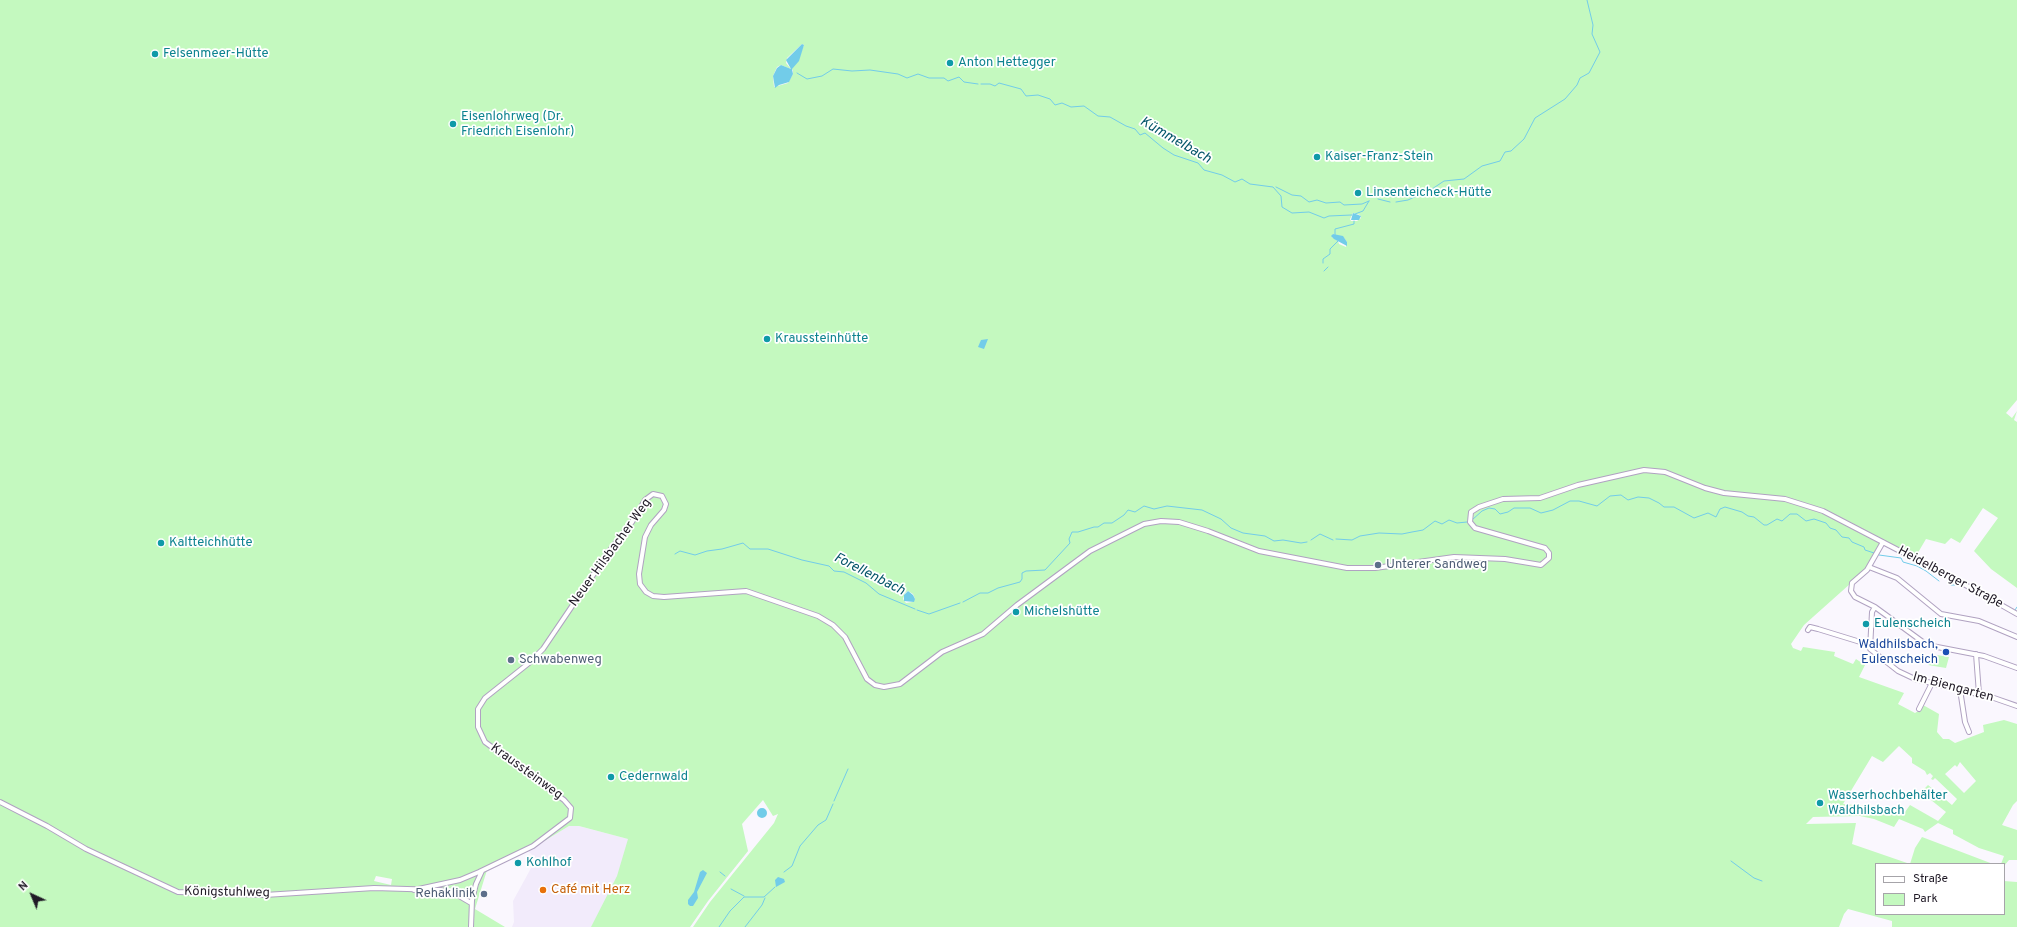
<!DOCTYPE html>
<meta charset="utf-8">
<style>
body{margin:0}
#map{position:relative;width:2017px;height:927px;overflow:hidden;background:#faf7fe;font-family:Overpass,sans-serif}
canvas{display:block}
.legend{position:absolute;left:1875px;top:863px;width:130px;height:52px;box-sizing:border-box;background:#fff;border:1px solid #a6a4a9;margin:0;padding:5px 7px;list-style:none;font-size:12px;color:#211b27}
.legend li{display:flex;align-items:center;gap:8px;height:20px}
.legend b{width:20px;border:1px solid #a6a4a9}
.north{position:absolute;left:12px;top:875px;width:40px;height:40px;-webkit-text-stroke:3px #fff;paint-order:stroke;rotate:316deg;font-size:11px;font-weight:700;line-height:16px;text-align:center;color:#211b27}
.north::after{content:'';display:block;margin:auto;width:14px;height:18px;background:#211b27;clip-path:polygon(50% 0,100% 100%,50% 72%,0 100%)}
</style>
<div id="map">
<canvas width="2017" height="927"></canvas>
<ul class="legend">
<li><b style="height:5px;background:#fff"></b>Straße</li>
<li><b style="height:11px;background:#c4f9bf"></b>Park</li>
</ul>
<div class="north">N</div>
</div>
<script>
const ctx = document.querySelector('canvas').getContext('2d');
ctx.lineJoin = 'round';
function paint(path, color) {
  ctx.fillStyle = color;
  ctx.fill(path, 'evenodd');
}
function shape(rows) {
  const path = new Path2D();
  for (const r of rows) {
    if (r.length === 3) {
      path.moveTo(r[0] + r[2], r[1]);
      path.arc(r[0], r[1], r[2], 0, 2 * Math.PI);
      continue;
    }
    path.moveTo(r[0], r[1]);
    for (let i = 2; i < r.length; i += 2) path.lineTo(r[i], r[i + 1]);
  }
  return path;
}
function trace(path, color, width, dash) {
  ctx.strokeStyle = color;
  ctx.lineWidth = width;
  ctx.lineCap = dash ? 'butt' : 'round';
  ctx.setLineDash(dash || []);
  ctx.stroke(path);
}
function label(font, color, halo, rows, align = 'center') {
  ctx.font = font + ' Overpass,sans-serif';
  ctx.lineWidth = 3.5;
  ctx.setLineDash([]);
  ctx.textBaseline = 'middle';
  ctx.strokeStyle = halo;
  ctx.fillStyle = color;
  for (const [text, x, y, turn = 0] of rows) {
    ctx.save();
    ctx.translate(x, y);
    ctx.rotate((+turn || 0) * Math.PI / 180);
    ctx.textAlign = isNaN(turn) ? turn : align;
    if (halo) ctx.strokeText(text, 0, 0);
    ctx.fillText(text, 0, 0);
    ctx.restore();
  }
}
const built = shape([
 [569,826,579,826,628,839,747,849,748,851,708,901,690,927,512,927,514,922,513,901,536,859,528,851]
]);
const green = shape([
 [0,0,2017,0,2017,400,2006,413,2012,418,2017,411,2014,420,2017,422,2017,588,1991,569,1974,551,1998,518,1983,508,1960,543,1951,538,1945,544,1926,539,1913,561,1883,545,1877,549,1869,567,1804,625,1791,644,1793,648,1801,651,1803,647,1835,652,1834,656,1853,664,1856,659,1865,665,1859,677,1904,693,1898,704,1915,713,1920,710,1923,705,1939,714,1937,732,1943,739,1949,739,1955,743,1984,732,1983,725,2004,720,2017,724,2017,801,2013,805,2002,825,2017,830,2017,860,2009,860,2004,866,2001,864,2004,856,1979,848,1953,834,1953,830,1938,823,1925,832,1923,829,1899,819,1894,827,1874,819,1860,816,1813,817,1806,824,1856,823,1852,844,1910,864,1915,848,1922,837,1993,864,1876,864,1876,914,2004,914,2004,881,2017,882,2017,927,1892,927,1892,921,1848,909,1844,914,1839,927,693,927,710,902,774,823,778,814,773,816,763,800,742,824,748,851,708,901,690,927,591,927,617,876,628,839,579,826,569,826,528,851,487,870,475,909,505,927,0,927],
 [802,44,804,45,800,55,791,69,786,63,787,58],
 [781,65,793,70,793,74,788,83,774,87,773,76,777,67],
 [1353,213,1360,215,1361,218,1357,221,1351,221,1350,219],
 [1333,234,1344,238,1347,242,1346,247,1339,244,1338,241,1332,237],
 [908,591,913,594,915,599,912,602,906,603,903,599,905,593],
 [1899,746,1912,758,1912,763,1925,771,1927,775,1930,773,1933,776,1931,779,1933,780,1935,778,1957,799,1952,805,1928,785,1921,792,1946,812,1938,821,1910,805,1905,812,1888,808,1843,804,1872,756,1883,762],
 [1960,762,1976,781,1964,793,1945,774,1955,765,1957,767],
 [376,876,392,879,391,885,374,881],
 [1937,655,1949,657,1946,668,1928,665,1933,656]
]);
const water = shape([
 [802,44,804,45,799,61,792,69,793,74,789,82,779,85,775,88,773,76,777,68,781,65,791,69,786,60],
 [1353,213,1361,216,1359,220,1351,220],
 [1333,234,1343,236,1347,242,1347,246,1334,239,1331,236],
 [988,339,984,349,978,347,981,340],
 [908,591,913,595,915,599,914,602,904,601,904,595],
 [762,813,5],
 [703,870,707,873,697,892,698,898,693,906,690,906,688,904,688,900,694,892,700,872],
 [778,877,784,879,785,882,776,887,775,880]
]);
const stream = shape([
 [797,73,807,79,822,76,833,69,852,71,870,70,898,74,907,78,918,74,929,78,944,78,948,81,959,77,964,82,978,84],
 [981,84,990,84,995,86,999,83,1021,89,1026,96,1038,95,1050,99,1055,105,1062,103,1071,107,1084,106,1098,116,1110,117,1126,126,1135,129,1140,135,1145,133,1163,148,1174,155,1198,163,1204,170,1222,175,1235,182,1242,179,1250,184,1273,187,1281,196,1282,207,1292,213,1309,212,1324,218,1329,216,1352,215],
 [1276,187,1292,195,1301,196,1309,202,1317,200,1326,203,1340,202,1344,205,1362,204,1369,201],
 [1378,199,1390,202],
 [1396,202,1408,200,1423,193,1426,189,1432,189,1444,181,1464,179,1482,166,1500,161,1505,152,1511,151,1524,139,1535,118,1565,99,1577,85,1580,78,1589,73,1600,52,1592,34,1593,25,1587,0],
 [1355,214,1363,211,1369,201],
 [1335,235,1335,229,1354,224,1354,221],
 [1323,263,1323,259,1330,254,1330,249,1338,241],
 [1324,271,1328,267],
 [1472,520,1482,511,1489,508,1495,509,1500,514,1508,512,1514,508,1530,508,1541,513,1553,510,1570,501,1579,501,1597,506,1610,496,1621,495,1628,500,1638,497,1649,498,1659,503,1664,507,1674,507,1694,518,1708,513,1716,517,1720,509,1725,507,1742,512,1748,516,1754,517,1764,525,1767,525,1777,519,1782,521,1790,514,1797,514,1806,521,1814,519,1826,523,1830,528,1836,530,1842,537,1849,538,1852,542,1864,547,1865,550,1874,553],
 [1336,539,1352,540,1360,536,1379,533,1402,534,1412,532,1423,530,1435,521,1442,524,1449,520,1457,523,1467,522],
 [1311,540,1320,534,1333,540],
 [675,554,680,551,695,555,707,551,722,549,743,543,750,549,768,549,802,560,829,566,834,571,844,572,866,583,879,594,915,609],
 [1879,555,1901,558,1903,562,1917,566,1926,571,1939,581],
 [1951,585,1955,585],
 [963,602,980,593,988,593,998,588,1020,582,1022,579,1022,573,1026,571,1045,570,1070,543,1069,539,1072,532,1078,532,1094,527,1098,527,1104,523,1112,523,1124,515,1128,510,1135,512,1144,506,1154,509,1167,506,1202,510,1221,519,1231,528,1243,533,1265,536,1274,541,1283,540,1301,543,1307,542],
 [917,610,929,614,960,603],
 [2015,610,2017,607],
 [834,801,848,769],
 [1731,861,1754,878,1762,881],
 [720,872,725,876],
 [784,872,792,866,800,846,818,825,826,820,833,804],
 [731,889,744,896],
 [719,927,730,911,744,897,764,897,775,887],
 [745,927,762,905,765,898]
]);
const minor = shape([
 [1883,542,1867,570,1852,583,1851,591,1855,597,1875,607,1927,645,1984,656,2017,668],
 [1869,567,1897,578,1941,614,1979,621,2017,637],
 [1875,607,1872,612,1870,649,1898,671,1915,679,1994,698,2017,706],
 [1808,630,1810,627,1818,629,1870,645],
 [1976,654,1979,694],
 [1962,690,1961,696,1965,722,1969,732],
 [1919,709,1932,683],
 [0,802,47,826,86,849,178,892,265,895,374,888,440,890,454,893,471,903],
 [414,890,460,880,479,872,533,846,570,818,571,808,564,800,485,742,478,727,478,709,485,698,529,663,543,649,610,550,632,522,645,500,653,494,662,496,666,504,664,510,651,525,645,537,639,574,640,584,646,592,653,596,664,597,746,591,818,616,833,625,845,637,867,679,875,685,884,687,900,684,942,652,983,634,1017,605,1090,551,1144,524,1161,521,1179,522,1208,531,1259,551,1347,568,1375,568,1454,557,1505,559,1541,565,1549,558,1549,553,1545,548,1475,528,1470,522,1471,512,1479,507,1503,499,1540,498,1578,485,1644,470,1665,472,1705,488,1724,493,1785,499,1823,511,1973,589,2017,614],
 [471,927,472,900,476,884,482,871]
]);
const markers = [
 [155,54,4,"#0f9aa8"],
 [950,63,4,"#0f9aa8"],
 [453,124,4,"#0f9aa8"],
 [1317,157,4,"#0f9aa8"],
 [1358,193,4,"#0f9aa8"],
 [767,339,4,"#0f9aa8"],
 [161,543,4,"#0f9aa8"],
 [1378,565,4,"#5c6f8a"],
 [1016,612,4,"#0f9aa8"],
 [1866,624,4,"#0f9aa8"],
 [1946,652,4,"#1a4fb4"],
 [511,660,4,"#5c6f8a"],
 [611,777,4,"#0f9aa8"],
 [1820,803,4,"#0f9aa8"],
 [518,863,4,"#0f9aa8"],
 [543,890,4,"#e8710a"],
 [484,894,4,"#5c6f8a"]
];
const cultureNames = [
 ["Felsenmeer-Hütte",163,54],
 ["Anton Hettegger",958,63],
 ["Eisenlohrweg (Dr.",461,117],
 ["Friedrich Eisenlohr)",461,132],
 ["Kaiser-Franz-Stein",1325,157],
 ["Linsenteicheck-Hütte",1366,193],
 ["Kraussteinhütte",775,339],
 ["Kaltteichhütte",169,543],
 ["Michelshütte",1024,612],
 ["Eulenscheich",1874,624],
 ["Cedernwald",619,777],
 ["Wasserhochbehälter",1828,796],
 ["Waldhilsbach",1828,811],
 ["Kohlhof",526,863]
];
const streetNames = [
 ["Neuer Hilsbacher Weg",611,553,-54],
 ["Heidelberger Straße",1950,578,28],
 ["Im Biengarten",1953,688,15],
 ["Kraussteinweg",526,772,36],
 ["Königstuhlweg",227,893,1]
];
const serviceNames = [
 ["Unterer Sandweg",1386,565],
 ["Schwabenweg",519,660],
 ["Rehaklinik",476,894,"right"]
];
const transitNames = [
 ["Waldhilsbach,",1938,645],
 ["Eulenscheich",1938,660]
];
const foodNames = [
 ["Café mit Herz",551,890]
];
const waterNames = [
 ["Kümmelbach",1175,141,30],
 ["Forellenbach",869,575,27]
];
paint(built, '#f2ebfb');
paint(green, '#c4f9bf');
paint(water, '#72cce9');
trace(stream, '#72cce9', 1);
trace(minor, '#b0a2c1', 6);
trace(minor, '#fff', 4);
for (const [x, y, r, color] of markers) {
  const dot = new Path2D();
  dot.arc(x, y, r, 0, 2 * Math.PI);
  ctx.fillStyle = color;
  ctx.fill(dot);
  trace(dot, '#fff', 1.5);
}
label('13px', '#0d838f', '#fff', cultureNames, 'left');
label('13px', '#211b27', '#fff', streetNames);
label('13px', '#4e5e75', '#fff', serviceNames, 'left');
label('13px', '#164399', '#fff', transitNames, 'right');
label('13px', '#c56008', '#fff', foodNames, 'left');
label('italic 14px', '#045569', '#fff', waterNames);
</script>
